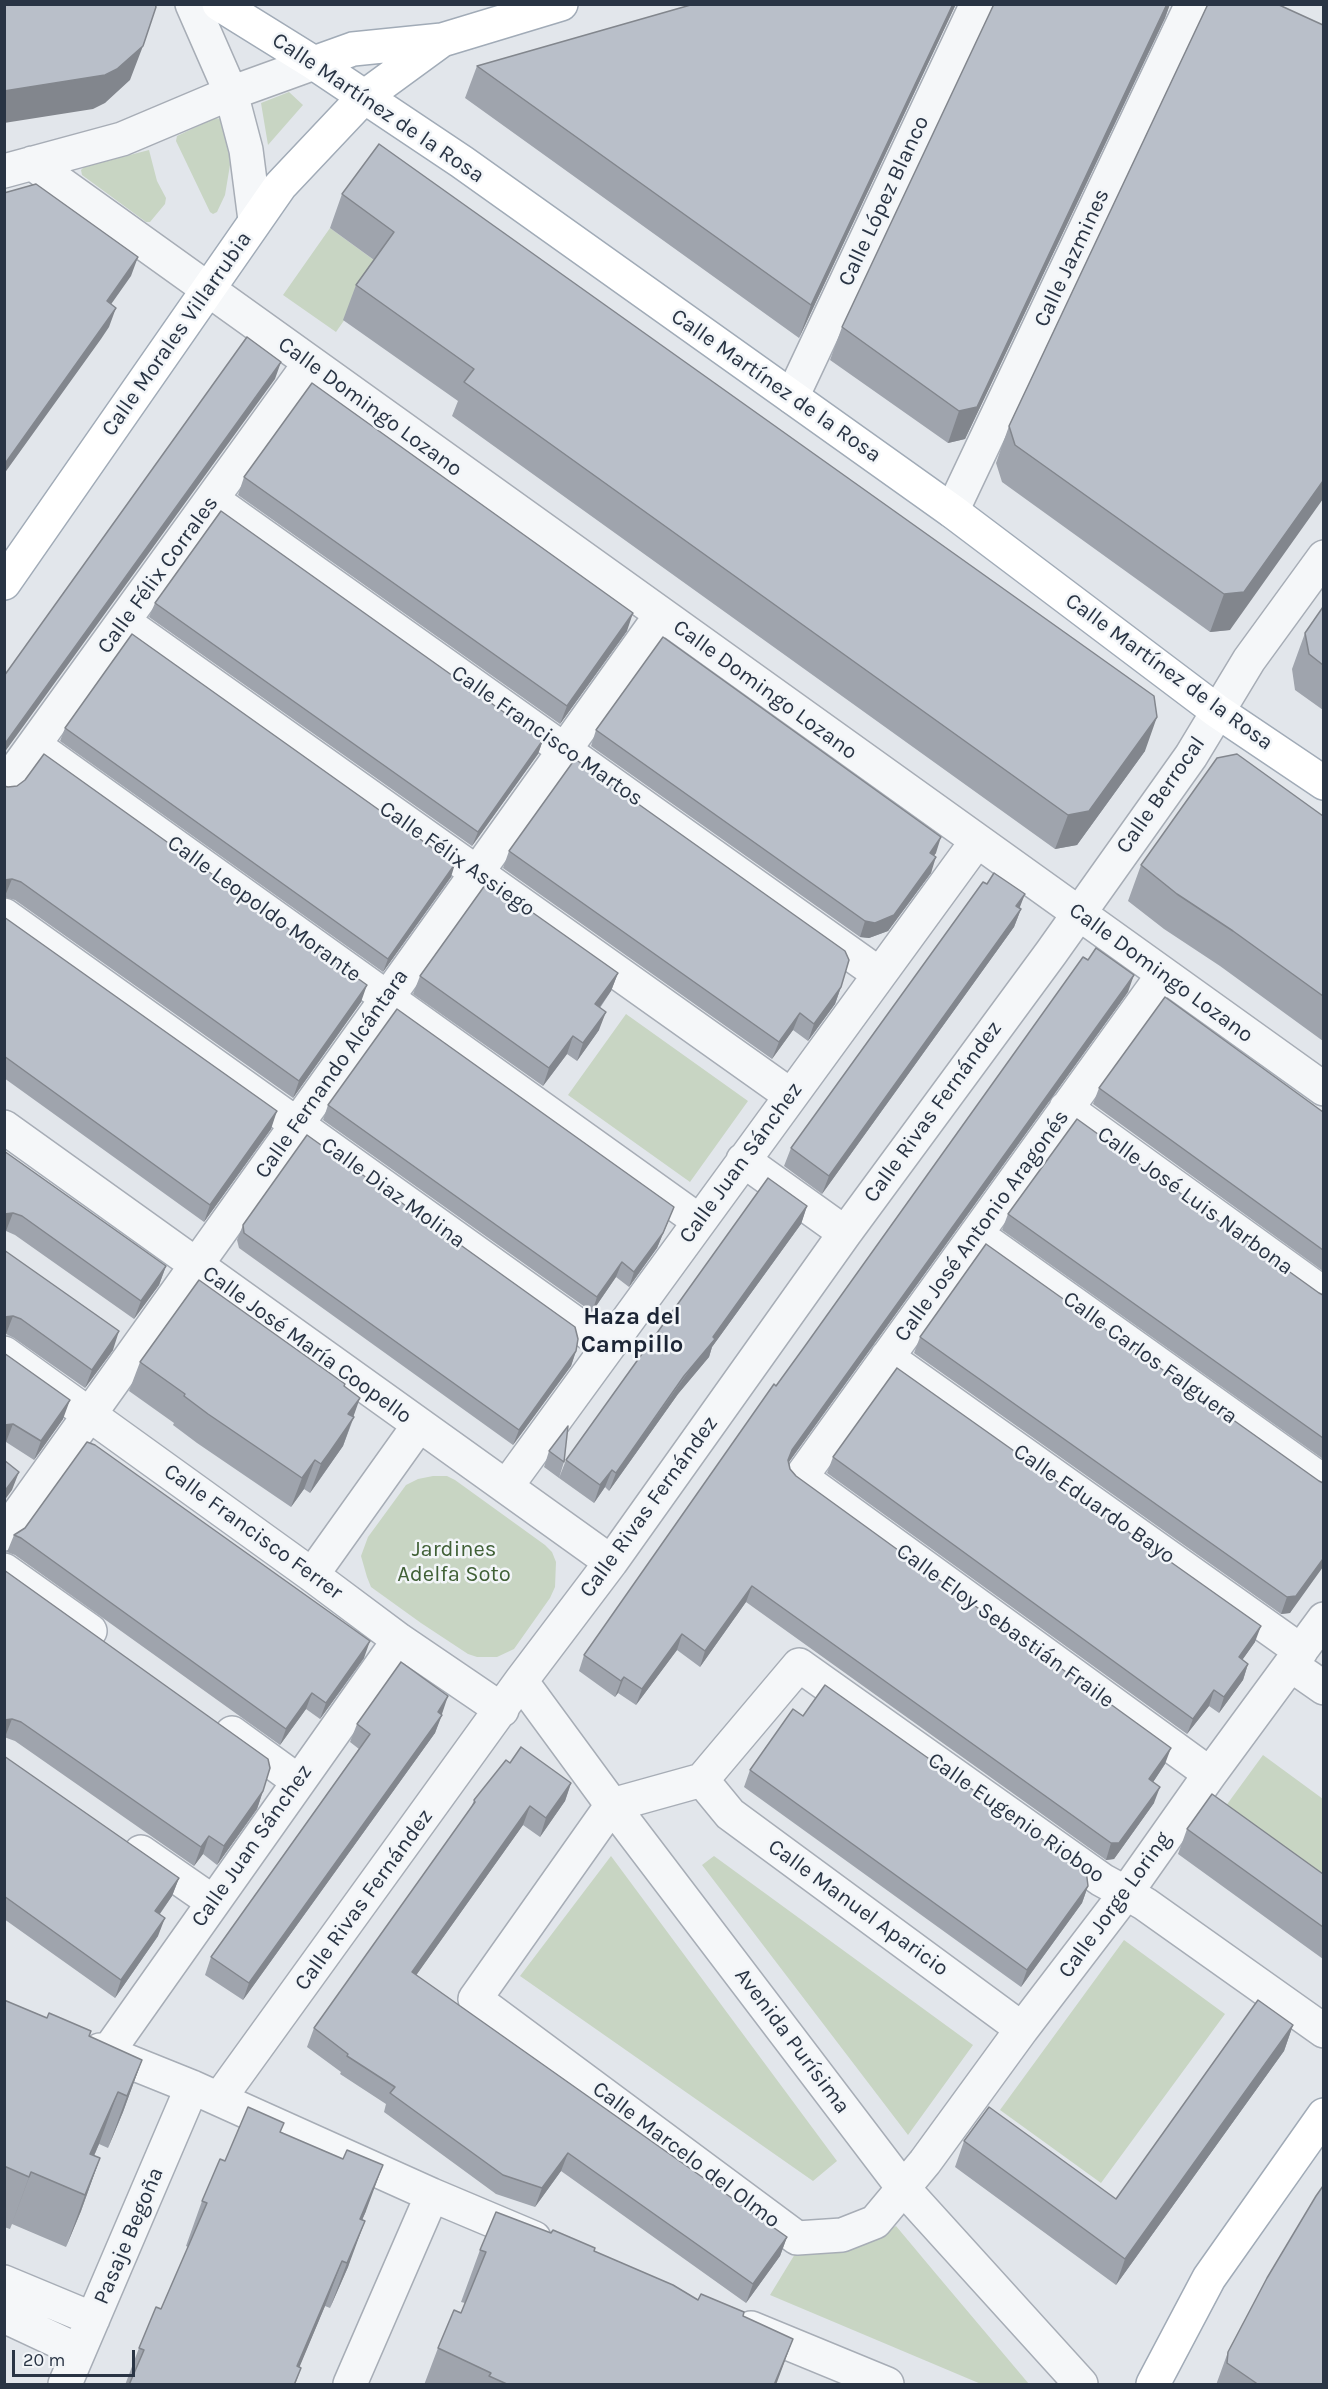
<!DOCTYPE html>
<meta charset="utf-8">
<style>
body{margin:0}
#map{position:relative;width:1328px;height:2389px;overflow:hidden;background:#e2e6eb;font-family:Karla,sans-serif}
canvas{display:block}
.frame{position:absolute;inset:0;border:6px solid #293444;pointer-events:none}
.scale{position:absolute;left:12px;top:2350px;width:123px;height:27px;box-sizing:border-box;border:3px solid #293444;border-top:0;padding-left:8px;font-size:18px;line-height:21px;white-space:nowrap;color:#293444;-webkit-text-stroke:4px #f2f5f8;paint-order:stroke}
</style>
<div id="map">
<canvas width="1328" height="2389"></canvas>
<div class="frame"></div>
<div class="scale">20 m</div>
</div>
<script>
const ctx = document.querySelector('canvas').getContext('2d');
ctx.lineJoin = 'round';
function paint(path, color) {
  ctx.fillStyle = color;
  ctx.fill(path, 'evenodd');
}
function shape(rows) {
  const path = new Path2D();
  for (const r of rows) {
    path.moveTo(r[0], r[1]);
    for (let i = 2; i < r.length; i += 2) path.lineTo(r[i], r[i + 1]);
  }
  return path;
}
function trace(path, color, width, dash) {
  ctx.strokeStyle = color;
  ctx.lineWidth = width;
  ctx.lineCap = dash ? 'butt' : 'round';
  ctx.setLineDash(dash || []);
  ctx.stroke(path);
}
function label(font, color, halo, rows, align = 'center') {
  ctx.font = font + ' Karla,sans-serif';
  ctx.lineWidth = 5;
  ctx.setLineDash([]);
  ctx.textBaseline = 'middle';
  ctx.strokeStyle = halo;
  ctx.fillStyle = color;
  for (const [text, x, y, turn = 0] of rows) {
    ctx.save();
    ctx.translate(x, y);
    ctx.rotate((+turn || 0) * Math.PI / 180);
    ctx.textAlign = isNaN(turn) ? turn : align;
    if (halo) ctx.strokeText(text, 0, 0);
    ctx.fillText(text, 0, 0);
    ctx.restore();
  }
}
const green = shape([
 [289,92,303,105,268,145,261,103],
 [215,118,222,119,228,146,230,165,225,195,217,212,213,214,210,212,176,141,177,136],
 [149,150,157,181,166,198,165,204,150,222,146,222,82,175,81,170,84,167],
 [330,228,382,266,336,332,283,295],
 [626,1014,748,1101,690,1182,568,1095],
 [433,1476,447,1476,455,1480,545,1545,552,1552,556,1562,555,1587,550,1598,514,1649,497,1657,477,1657,468,1654,421,1623,371,1587,367,1577,361,1556,368,1537,406,1485,418,1479],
 [1263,1755,1323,1799,1323,1889,1220,1814],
 [611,1856,837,2161,813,2181,520,1976],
 [714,1856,973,2045,908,2135,702,1865],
 [1124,1940,1225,2014,1101,2183,1000,2110],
 [896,2226,937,2275,1029,2384,981,2384,770,2295,795,2254,853,2249]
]);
const minor = shape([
 [192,4,231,93,246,150,255,220],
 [32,163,1324,1089],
 [4,171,122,139,231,93,314,63],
 [792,397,977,4],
 [213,500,879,974],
 [952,511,1192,4],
 [124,622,790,1095],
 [34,745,699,1221],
 [4,786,310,363],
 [4,915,607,1346],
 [1163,975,801,1477,1210,1774],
 [1066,1108,1324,1294],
 [4,1127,611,1562],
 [743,1160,845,1233],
 [976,1234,1324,1482],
 [4,1353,312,1575,399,1640,502,1710],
 [887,1357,1301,1651],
 [506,1487,977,841],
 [4,1534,661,615],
 [4,1570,90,1631],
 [312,1575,419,1425],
 [1324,1619,1210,1774,1126,1893,1022,2029,925,2162,875,2222,842,2235,797,2238,475,1999,612,1805,702,1780,799,1665,1102,1880,1126,1893,1145,1904,1324,2031],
 [1291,1665,1324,1688],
 [521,1681,612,1805,904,2189,1081,2384],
 [232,1733,298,1781],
 [702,1780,730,1814,1022,2029],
 [141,1852,213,1902],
 [100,2050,192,2087,432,2195,534,2238],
 [107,2053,399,1640],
 [219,2099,521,1681,611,1562,845,1233,1051,953,1191,756,1249,660,1324,557],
 [4,2282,93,2319],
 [4,2316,79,2351],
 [751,2328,887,2384],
 [65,2384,192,2087],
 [350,2384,432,2195]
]);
const major = shape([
 [219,4,314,63,462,162,952,511,1217,711,1324,783],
 [314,63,353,49,442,40,561,4],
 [4,583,280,186,364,97,442,40],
 [1153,2384,1209,2278,1324,2115]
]);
const wall = shape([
 [694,4,956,4,799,338,465,98,477,66],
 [994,4,1170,4,1165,18,965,439,948,443,830,360,842,327],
 [1208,4,1230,630,1210,632,1002,482,996,463,1009,426],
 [342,194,1145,751,1077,845,1055,849,452,416,458,401,343,320,356,285,374,260,330,228],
 [244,477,627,631,560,724,238,495],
 [155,603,543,740,538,754,472,846,149,617],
 [1323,607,1323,710,1295,690,1292,669,1305,633],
 [65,728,451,877,383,972,60,741],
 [596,730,936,853,934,855,931,873,888,931,869,938,860,937,591,746],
 [4,786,361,1002,293,1098,15,900,4,897],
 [1323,816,1323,1041,1220,966,1164,929,1128,901,1141,865],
 [509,851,841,987,835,1004,808,1041,793,1030,772,1059,503,868],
 [1020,908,1021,909,1014,927,822,1194,784,1166,791,1148],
 [4,917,271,1129,204,1222,4,1078],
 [618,973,611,991,600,1008,599,1030,577,1061,567,1054,543,1086,413,994,420,976],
 [1128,992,789,1462,790,1469,796,1476,1165,1764,1153,1782,1154,1803,1114,1859,1106,1860,746,1602,700,1667,677,1650,636,1705,618,1693,615,1697,579,1671,584,1655,776,1386],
 [1099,1088,1323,1112,1323,1271,1093,1104],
 [328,1105,668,1222,657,1248,629,1287,616,1277,592,1312,323,1120],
 [4,1151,166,1266,159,1285,134,1319,15,1235,6,1231,4,1232],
 [807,1206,801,1224,712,1347,709,1357,678,1394,609,1491,605,1487,594,1503,559,1478,566,1460],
 [1008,1214,1323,1295,1323,1459,1002,1230],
 [243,1225,576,1351,571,1366,513,1445,239,1248,237,1240],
 [4,1250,113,1350,85,1388,14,1338,6,1334],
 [920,1337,1319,1481,1290,1613,1281,1614,914,1353],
 [4,1353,63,1419,34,1460,6,1442,4,1443],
 [140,1362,345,1384,344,1387,354,1417,343,1446,318,1482,310,1493,304,1489,291,1507,197,1443,173,1425,174,1423,129,1391],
 [549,1451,564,1462,559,1478,544,1467],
 [833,1457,1255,1642,1242,1660,1248,1664,1243,1680,1219,1713,1209,1706,1187,1734,827,1473],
 [14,1535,364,1658,320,1719,306,1709,280,1745,15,1555,7,1552],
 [4,1570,263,1791,257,1809,217,1865,203,1854,194,1866,15,1741,4,1737],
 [441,1715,435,1733,243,2000,205,1975,211,1957,359,1749,350,1742,357,1724],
 [803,1716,1088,1886,1082,1903,1021,1987,744,1787,750,1770],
 [4,1756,179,1878,172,1896,160,1914,158,1936,115,1998,4,1919],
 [510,1763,571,1783,565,1801,540,1837,523,1825,416,1975,787,2237,780,2256,746,2303,561,2171,535,2207,496,2194,384,2112,386,2104,340,2074,341,2072,307,2047,314,2028,471,1808,474,1800],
 [1187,1829,1323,1874,1323,1959,1178,1854],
 [4,2000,142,2060,123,2112,108,2148,99,2144,94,2156,100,2158,81,2211,66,2247,12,2224,10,2229,4,2227],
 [1293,2025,1284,2051,1116,2285,955,2167,964,2141,1116,2199],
 [281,2132,366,2211,362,2220,348,2267,330,2308,325,2306,299,2367,301,2368,295,2385,125,2385,139,2348,161,2309,188,2247,186,2246,202,2201,225,2161],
 [480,2250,594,2252,698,2300,743,2316,776,2385,424,2385,438,2348,461,2313,465,2303,461,2302],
 [1228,2352,1323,2385,1216,2385]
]);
const shadedWall = shape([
 [953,4,956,4,799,338,811,305],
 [1167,4,1170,4,1165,18,965,439,948,443,959,411],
 [143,46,130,80,105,103,93,109,4,123,4,91],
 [138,257,131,276,100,320,107,301],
 [116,308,109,327,101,339,4,474,4,465],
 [281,362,275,379,4,753,4,745],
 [1323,481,1323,499,1230,630,1210,632,1224,594],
 [633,613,627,631,560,724,567,706],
 [1157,717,1145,751,1077,845,1055,849,1068,815],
 [543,740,538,754,472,846,478,832],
 [941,837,936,853,924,869,930,853],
 [936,857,931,873,888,931,869,938,860,937,865,921],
 [455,864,451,877,383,972,388,959],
 [12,879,5,896,4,897,4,880],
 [1025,894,1018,912,1016,906],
 [1021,909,1014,927,822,1194,829,1176],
 [618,973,611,991,589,1022,595,1004],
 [1134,975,1128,992,786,1466,792,1450],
 [367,985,361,1002,293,1098,299,1081],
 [841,987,835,1004,808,1041,814,1024],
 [606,1012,599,1030,577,1061,583,1043],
 [800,1013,793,1030,772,1059,779,1042],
 [573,1036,567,1054,543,1086,549,1068],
 [277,1111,271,1129,204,1222,210,1205],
 [807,1206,801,1224,712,1347,709,1357,678,1394,609,1491,616,1473],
 [674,1207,657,1248,629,1287,634,1272],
 [13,1213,6,1231,4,1232,4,1214],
 [622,1262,616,1277,592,1312,597,1297],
 [166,1266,159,1285,134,1319,141,1301],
 [13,1316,6,1334,4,1335,4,1317],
 [119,1331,113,1350,85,1388,92,1370],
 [576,1351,571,1366,513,1445,519,1430],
 [360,1398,343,1446,310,1493,321,1464,348,1414],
 [70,1400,63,1419,34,1460,41,1441],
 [13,1424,6,1442,4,1443,4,1425],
 [315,1460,304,1489,291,1507,302,1478],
 [612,1470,605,1487,594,1503,600,1485],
 [19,1472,12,1490,4,1501,4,1492],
 [1323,1559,1323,1567,1290,1613,1281,1614,1287,1597],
 [752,1586,746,1602,700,1667,705,1651],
 [1261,1626,1255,1642,1233,1673,1239,1657],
 [682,1634,677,1650,636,1705,642,1689],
 [370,1641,364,1658,320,1719,326,1703],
 [1248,1664,1243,1680,1219,1713,1224,1697],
 [624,1677,618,1693,615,1697,621,1681],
 [1214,1690,1209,1706,1187,1734,1193,1719],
 [312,1693,306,1709,280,1745,286,1729],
 [448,1696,442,1714,432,1729,442,1715,435,1733,243,2000,249,1983],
 [12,1719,5,1737,4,1737,4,1720],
 [1171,1748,1165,1764,1144,1796,1149,1779],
 [571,1783,565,1801,540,1837,546,1818],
 [1160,1787,1154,1803,1114,1859,1106,1860,1111,1843],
 [263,1791,257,1809,217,1865,224,1846],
 [530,1806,523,1825,405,1991,412,1972],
 [209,1836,203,1854,194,1866,201,1847],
 [179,1878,172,1896,149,1929,155,1911],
 [1088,1886,1082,1903,1021,1987,1027,1970],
 [165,1918,158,1936,115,1998,121,1980],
 [1293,2025,1284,2051,1116,2285,1125,2259],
 [142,2060,123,2112,108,2148,127,2096],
 [118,2092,99,2144,78,2192,90,2154],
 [568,2153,561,2171,535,2207,542,2188],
 [100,2158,81,2211,66,2247,85,2195],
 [383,2165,366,2211,343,2264,360,2219],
 [31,2172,10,2229,29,2177],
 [365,2221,348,2267,330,2308,347,2263],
 [787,2237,780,2256,746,2303,753,2284],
 [342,2261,325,2306,292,2385,297,2366],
 [793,2339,776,2385,774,2385]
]);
const building = shape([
 [4,4,155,4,156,7,143,46,117,69,105,75,4,91,4,4],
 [694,4,953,4,811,305,477,66,694,4],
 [994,4,1167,4,977,407,959,411,842,327,994,4],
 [1208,4,1277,4,1323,25,1323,481,1244,592,1224,594,1015,445,1009,426,1208,4],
 [379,144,1154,696,1157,717,1089,811,1068,815,464,382,474,369,356,285,394,232,342,194,379,144],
 [36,184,138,257,107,301,116,308,4,465,4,193,36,184],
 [247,337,281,362,4,745,4,676,247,337],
 [312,383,633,613,567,706,244,477,312,383],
 [221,511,543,740,478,832,155,603,221,511],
 [1323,607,1323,665,1309,654,1305,633,1323,607],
 [132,634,455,864,388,959,65,728,132,634],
 [663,637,941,837,930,853,936,857,894,915,875,923,865,921,596,730,663,637],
 [44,754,367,985,299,1081,21,882,12,879,4,880,4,786,8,787,17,786,25,780,44,754],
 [1237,754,1323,816,1323,996,1233,931,1177,894,1141,865,1217,758,1237,754],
 [575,759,845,951,849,960,841,987,814,1024,800,1013,779,1042,509,851,575,759],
 [994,873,1025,894,1016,906,1021,909,829,1176,791,1148,983,882,987,884,994,873],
 [488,881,618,973,595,1004,606,1012,583,1043,573,1036,549,1068,420,976,488,881],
 [4,917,277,1111,210,1205,4,1056,4,917],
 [1096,948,1134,975,792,1450,788,1460,790,1469,796,1476,1171,1748,1149,1779,1160,1787,1119,1843,1111,1843,752,1586,705,1651,682,1634,642,1689,624,1677,621,1681,584,1655,774,1384,776,1386,805,1346,1083,957,1088,960,1096,948],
 [1165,997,1323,1112,1323,1250,1099,1088,1165,997],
 [397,1009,674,1207,663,1233,634,1272,622,1262,597,1297,328,1105,397,1009],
 [1077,1119,1319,1293,1323,1295,1323,1438,1008,1214,1077,1119],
 [307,1135,575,1327,578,1339,576,1351,519,1430,244,1233,243,1225,307,1135],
 [4,1151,166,1266,141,1301,22,1216,13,1213,4,1214,4,1151],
 [768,1178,807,1206,713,1337,715,1339,684,1376,616,1473,612,1470,600,1485,566,1460,768,1178],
 [986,1244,1319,1481,1323,1483,1323,1559,1296,1596,1287,1597,920,1337,986,1244],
 [4,1250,119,1331,92,1370,21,1319,13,1316,4,1317,4,1250],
 [199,1280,345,1384,344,1386,360,1398,348,1414,354,1417,329,1453,321,1464,315,1460,302,1478,208,1414,184,1396,185,1394,140,1362,199,1280],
 [4,1353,70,1400,41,1441,13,1424,4,1425,4,1353],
 [897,1368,1261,1626,1239,1657,1248,1664,1224,1697,1214,1690,1193,1719,833,1457,897,1368],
 [568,1426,564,1462,549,1451,568,1426],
 [87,1442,95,1445,370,1641,326,1703,312,1693,286,1729,21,1538,14,1535,25,1528,87,1442],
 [4,1460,19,1472,4,1492,4,1460],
 [4,1570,268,1759,270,1768,263,1791,224,1846,209,1836,201,1847,21,1722,12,1719,4,1720,4,1570],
 [401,1662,448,1696,438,1712,442,1715,249,1983,211,1957,370,1734,357,1724,401,1662],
 [825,1685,1086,1870,1088,1886,1027,1970,750,1770,793,1709,803,1716,825,1685],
 [521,1747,571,1783,546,1818,530,1806,412,1972,787,2237,753,2284,568,2153,542,2188,503,2175,390,2093,395,2087,347,2056,348,2054,314,2028,475,1802,474,1800,506,1760,510,1763,521,1747],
 [4,1756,179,1878,155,1911,165,1918,121,1980,4,1896,4,1756],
 [1212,1794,1323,1874,1323,1927,1187,1829,1212,1794],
 [4,2000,47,2018,49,2013,91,2031,89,2036,142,2060,127,2096,118,2092,90,2154,100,2158,85,2195,31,2172,29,2177,4,2166,4,2000],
 [1258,2000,1293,2025,1125,2259,964,2141,989,2107,1116,2199,1258,2000],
 [248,2107,284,2123,280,2132,343,2159,347,2150,383,2165,360,2219,365,2221,347,2263,342,2261,297,2366,301,2368,294,2385,129,2385,144,2350,139,2348,156,2307,161,2309,207,2203,202,2201,220,2159,225,2161,248,2107],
 [1323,2186,1323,2385,1259,2385,1227,2363,1228,2352,1267,2278,1316,2196,1323,2186],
 [496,2212,551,2233,553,2230,595,2248,594,2251,673,2285,698,2300,701,2294,744,2312,743,2316,793,2339,774,2385,509,2385,489,2376,491,2373,438,2348,454,2310,461,2313,486,2252,480,2250,496,2212]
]);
const streetNames = [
 ["Calle Martínez de la Rosa",378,108,34],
 ["Calle López Blanco",884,201,-65],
 ["Calle Jazmines",1072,258,-65],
 ["Calle Morales Villarrubia",177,334,-55],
 ["Calle Martínez de la Rosa",776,386,35],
 ["Calle Domingo Lozano",370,407,36],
 ["Calle Félix Corrales",158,575,-54],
 ["Calle Martínez de la Rosa",1169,672,36],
 ["Calle Domingo Lozano",765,690,36],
 ["Calle Francisco Martos",547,736,35],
 ["Calle Berrocal",1161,795,-55],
 ["Calle Félix Assiego",457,859,35],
 ["Calle Leopoldo Morante",264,909,36],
 ["Calle Domingo Lozano",1161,973,36],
 ["Calle Fernando Alcántara",332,1074,-55],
 ["Calle Rivas Fernández",933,1112,-54],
 ["Calle Juan Sánchez",741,1163,-54],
 ["Calle Diaz Molina",393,1193,36],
 ["Calle José Luis Narbona",1195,1201,36],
 ["Calle José Antonio Aragonés",982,1226,-54],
 ["Calle José María Coopello",307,1345,36],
 ["Calle Carlos Falguera",1150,1358,36],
 ["Calle Eduardo Bayo",1094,1504,35],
 ["Calle Rivas Fernández",649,1507,-54],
 ["Calle Francisco Ferrer",253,1532,36],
 ["Calle Eloy Sebastián Fraile",1005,1626,36],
 ["Calle Eugenio Rioboo",1016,1818,35],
 ["Calle Juan Sánchez",252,1846,-55],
 ["Calle Rivas Fernández",364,1900,-54],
 ["Calle Jorge Loring",1115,1905,-54],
 ["Calle Manuel Aparicio",858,1908,36],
 ["Avenida Purísima",792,2041,53],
 ["Calle Marcelo del Olmo",686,2155,37],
 ["Pasaje Begoña",129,2236,-67]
];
const parkNames = [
 ["Jardines",454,1550],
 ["Adelfa Soto",454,1575]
];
const neighbourhoodNames = [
 ["Haza del",632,1317],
 ["Campillo",632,1345]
];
paint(green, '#c8d5c3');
trace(minor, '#a7adb6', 36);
trace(major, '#a1abb7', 36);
trace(minor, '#f5f7f9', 33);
trace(major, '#fff', 33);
paint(wall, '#9fa4ad');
paint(shadedWall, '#82868d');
paint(building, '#b9bfc9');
trace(building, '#82868d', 1.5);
label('22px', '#293444', '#f2f5f8', streetNames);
label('22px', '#406036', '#f2f5f8', parkNames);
label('bold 24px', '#1c2535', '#f2f5f8', neighbourhoodNames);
</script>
